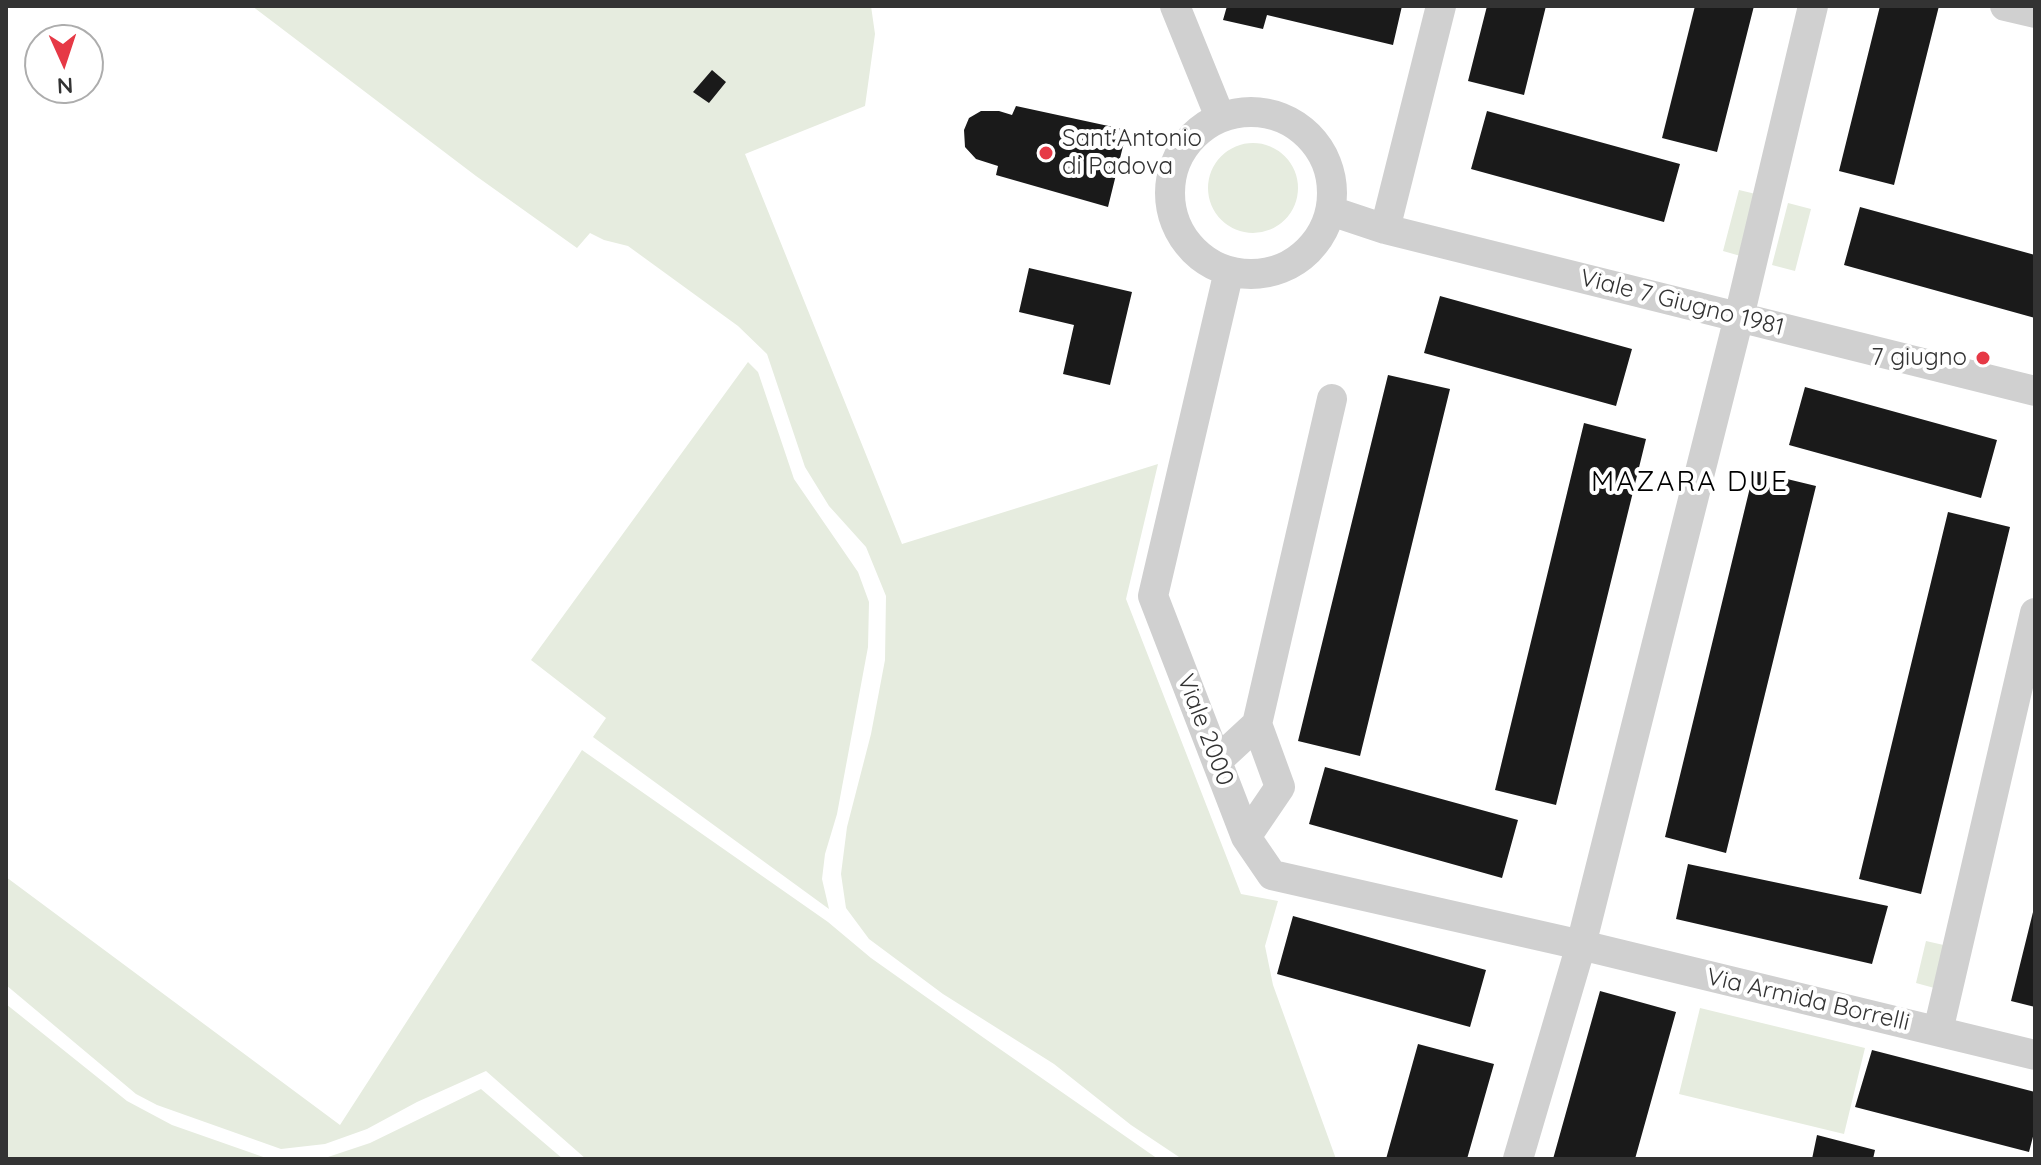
<!DOCTYPE html>
<style>
body{margin:0}
#map{position:relative;width:2041px;height:1165px;overflow:hidden;background:#fff;font-family:Quicksand,sans-serif}
canvas{display:block}
.frame{position:absolute;inset:0;border:8px solid #333;pointer-events:none}
.north{position:absolute;left:24px;top:24px;width:80px;height:80px;box-sizing:border-box;background:#fff;border:2px solid #adadad;border-radius:50%;rotate:177deg;font-size:22px;font-weight:700;line-height:32px;text-align:center;color:#333}
.north::after{content:'';display:block;margin:auto;width:28px;height:36px;background:#e63946;clip-path:polygon(50% 0,100% 100%,50% 72%,0 100%)}
</style>
<div id="map">
<canvas width="2041" height="1165"></canvas>
<div class="frame"></div>
<div class="north">N</div>
</div>
<script>
const ctx = document.querySelector('canvas').getContext('2d');
ctx.lineJoin = 'round';
function paint(path, color) {
  ctx.fillStyle = color;
  ctx.fill(path, 'evenodd');
}
function shape(rows) {
  const path = new Path2D();
  for (const r of rows) {
    if (r.length === 3) {
      path.moveTo(r[0] + r[2], r[1]);
      path.arc(r[0], r[1], r[2], 0, 2 * Math.PI);
      continue;
    }
    path.moveTo(r[0], r[1]);
    for (let i = 2; i < r.length; i += 2) path.lineTo(r[i], r[i + 1]);
  }
  return path;
}
function trace(path, color, width, dash) {
  ctx.strokeStyle = color;
  ctx.lineWidth = width;
  ctx.lineCap = dash ? 'butt' : 'round';
  ctx.setLineDash(dash || []);
  ctx.stroke(path);
}
function label(font, color, halo, rows, align = 'center') {
  ctx.font = font + ' Quicksand,sans-serif';
  ctx.lineWidth = 8;
  ctx.setLineDash([]);
  ctx.textBaseline = 'middle';
  ctx.strokeStyle = halo;
  ctx.fillStyle = color;
  for (const [text, x, y, turn = 0] of rows) {
    ctx.save();
    ctx.translate(x, y);
    ctx.rotate((+turn || 0) * Math.PI / 180);
    ctx.textAlign = isNaN(turn) ? turn : align;
    if (halo) ctx.strokeText(text, 0, 0);
    ctx.fillText(text, 0, 0);
    ctx.restore();
  }
}
const green = shape([
 [252,6,871,6,875,34,865,106,745,154,902,544,1158,464,1126,599,1241,894,1278,901,1265,946,1273,985,1336,1159,1182,1159,1131,1125,1054,1064,943,994,869,939,846,908,841,874,847,827,871,734,885,660,886,596,866,547,829,506,805,467,767,354,738,326,628,246,604,240,590,233,577,248,476,176],
 [1253,188,45],
 [1739,190,1760,195,1744,257,1723,251],
 [1788,203,1811,209,1795,271,1772,265],
 [748,362,758,372,794,479,858,572,869,602,868,647,837,814,825,854,822,879,829,909,593,737,606,718,531,660],
 [582,750,828,922,871,958,984,1038,1158,1159,586,1159,486,1071,417,1102,367,1129,325,1144,281,1149,157,1105,136,1094,6,985,6,877,340,1125],
 [1926,941,1948,946,1938,989,1916,983],
 [6,1004,127,1101,172,1125,269,1159,6,1159],
 [1700,1008,1865,1048,1844,1134,1679,1094],
 [481,1089,563,1159,322,1159,370,1143]
]);
const building = shape([
 [1227,6,1402,6,1393,45,1267,15,1263,29,1223,20],
 [1487,6,1546,6,1524,95,1468,81],
 [1695,6,1754,6,1717,152,1662,138],
 [1880,6,1939,6,1894,185,1839,171],
 [712,70,726,82,709,103,693,92],
 [1016,106,1127,130,1108,207,996,175,998,166,976,159,965,147,964,130,969,118,981,111,999,111,1012,115],
 [1487,111,1680,164,1664,222,1471,169],
 [1860,207,2035,255,2035,318,1844,265],
 [1029,268,1132,292,1110,385,1063,374,1074,325,1019,312],
 [1440,296,1632,349,1616,406,1424,353],
 [1388,375,1450,389,1360,756,1298,741],
 [1805,387,1997,440,1981,498,1789,445],
 [1584,423,1646,439,1556,805,1495,790],
 [1754,471,1816,486,1726,853,1665,837],
 [1948,512,2010,527,1921,894,1859,879],
 [1325,767,1518,820,1502,878,1309,824],
 [1688,864,1888,906,1872,964,1676,919],
 [2034,908,2035,908,2035,1007,2011,1001],
 [1293,916,1486,970,1470,1027,1277,974],
 [1600,991,1676,1012,1635,1159,1553,1159],
 [1418,1044,1494,1064,1467,1159,1386,1159],
 [1872,1050,2035,1092,2035,1129,2029,1152,1855,1107],
 [1817,1135,1875,1150,1873,1159,1812,1159]
]);
const minor = shape([
 [1175,6,1220,117],
 [2005,6,2035,13],
 [1251,193,81],
 [1331,211,1385,229,2035,391],
 [1385,229,1441,6],
 [1229,271,1153,596,1246,837,1272,875,1581,945,2035,1055],
 [1217,761,1257,724],
 [1246,837,1280,787,1257,724,1332,399],
 [1938,1031,2035,613],
 [1518,1159,1581,945,1739,317,1813,6]
]);
const markers = [
 [1046,153,8,"#e63946"],
 [1983,358,8,"#e63946"]
];
const poiNames = [
 ["Sant'Antonio",1062,139],
 ["di Padova",1062,167],
 ["7 giugno",1967,358,"right"]
];
const streetNames = [
 ["Viale 7 Giugno 1981",1682,303,14],
 ["Viale 2000",1205,730,69],
 ["Via Armida Borrelli",1808,1000,13]
];
const quarterNames = [
 ["MAZARA DUE",1690,483]
];
paint(green, '#e6ecdf');
paint(building, '#1a1a1a');
trace(minor, '#d0d0d0', 30);
for (const [x, y, r, color] of markers) {
  const dot = new Path2D();
  dot.arc(x, y, r, 0, 2 * Math.PI);
  ctx.fillStyle = color;
  ctx.fill(dot);
  trace(dot, '#fff', 3);
}
label('24px', '#333', '#fff', poiNames, 'left');
label('24px', '#333', '#fff', streetNames);
ctx.letterSpacing = '2px';
label('28px', '#000', '#fff', quarterNames);
ctx.letterSpacing = '0px';
</script>
